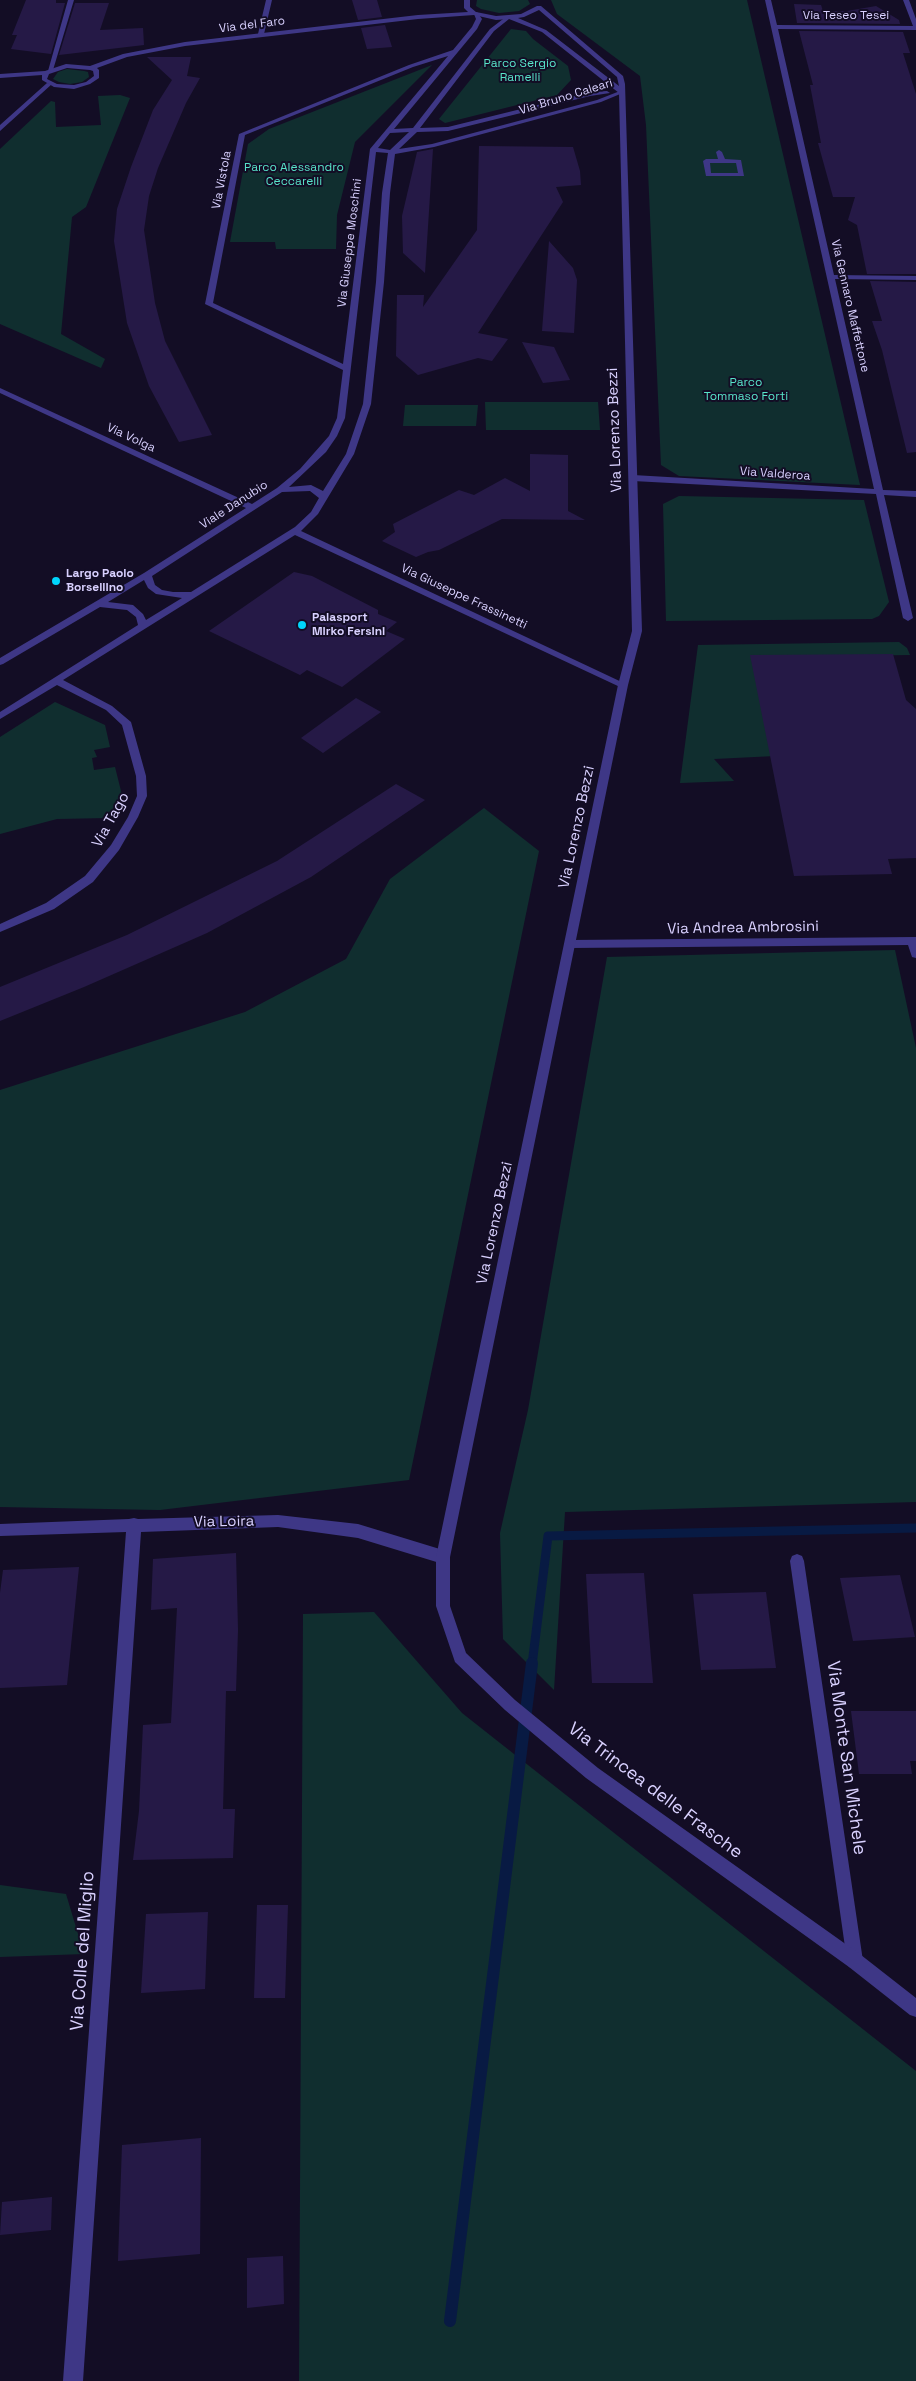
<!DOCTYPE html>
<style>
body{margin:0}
canvas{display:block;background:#130d25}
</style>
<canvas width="916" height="2381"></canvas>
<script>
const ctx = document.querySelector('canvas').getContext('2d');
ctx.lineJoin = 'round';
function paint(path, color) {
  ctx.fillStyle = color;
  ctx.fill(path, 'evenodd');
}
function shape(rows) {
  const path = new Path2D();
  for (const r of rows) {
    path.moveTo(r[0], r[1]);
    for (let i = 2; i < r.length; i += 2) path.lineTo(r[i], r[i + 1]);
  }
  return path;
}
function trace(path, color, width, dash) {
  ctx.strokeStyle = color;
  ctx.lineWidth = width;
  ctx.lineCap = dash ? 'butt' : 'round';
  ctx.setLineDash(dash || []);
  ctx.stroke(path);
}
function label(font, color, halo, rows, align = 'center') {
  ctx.font = font + ' "Space Grotesk",sans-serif';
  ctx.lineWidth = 4;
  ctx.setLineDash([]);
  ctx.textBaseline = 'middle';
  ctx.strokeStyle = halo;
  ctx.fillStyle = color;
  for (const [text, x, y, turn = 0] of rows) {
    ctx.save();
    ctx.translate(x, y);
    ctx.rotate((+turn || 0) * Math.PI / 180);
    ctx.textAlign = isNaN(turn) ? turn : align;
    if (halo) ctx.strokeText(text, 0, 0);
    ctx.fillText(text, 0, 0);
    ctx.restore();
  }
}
const green = shape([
 [477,0,528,0,530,4,519,11,499,13,481,9,476,6],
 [551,0,747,0,860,485,679,476,661,465,646,125,640,76,557,14],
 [511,29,526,31,533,39,568,66,571,80,557,95,445,123,439,119],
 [432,65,355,142,337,215,336,249,276,249,275,242,230,242,248,144,269,129],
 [67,69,84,71,88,72,89,77,82,82,70,84,59,82,53,79,58,72],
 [120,95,130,98,86,207,72,217,61,334,105,359,101,368,0,324,0,149,51,101,55,102,56,127,101,125,98,96],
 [485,402,598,402,600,430,486,430],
 [405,405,478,405,476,426,403,426],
 [679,496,864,500,889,602,879,616,872,619,666,621,663,504],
 [899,642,907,648,910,655,758,657,775,756,714,759,734,781,680,783,698,645],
 [55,702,105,725,110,747,94,750,97,757,92,758,94,770,115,767,122,795,107,818,57,819,0,834,0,737],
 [484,808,539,851,409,1480,160,1510,0,1507,0,1090,245,1012,346,959,390,879],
 [895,950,916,1048,916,1502,565,1512,554,1690,503,1639,500,1533,528,1410,607,957],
 [374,1612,462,1713,916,2071,916,2381,299,2381,303,1614],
 [0,1885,66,1894,84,1954,0,1957]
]);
const streamFar1 = shape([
 [532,1665,548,1536,916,1528]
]);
const stream = shape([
 [450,2321,532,1663]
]);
const building = shape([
 [26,0,56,0,56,3,65,3,51,54,11,49,17,35,12,35],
 [352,0,377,0,382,17,358,20],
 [75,3,109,3,100,30,143,28,144,45,59,55],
 [794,4,821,5,823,11,847,11,876,6,899,20,900,24,797,23],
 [385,25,392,47,367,49,361,28],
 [799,31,903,32,910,53,903,53,916,94,916,274,867,274,857,225,848,220,855,197,833,197,818,143,821,143,810,85,813,85],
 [147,57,191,57,187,76,200,78,186,103,158,168,149,196,144,230,155,303,165,341,212,435,179,442,149,386,127,323,114,241,117,209,131,167,153,110,172,80],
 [479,146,573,147,580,171,581,185,556,187,563,202,478,333,508,339,492,361,478,358,418,375,396,356,397,295,424,295,423,307,477,230],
 [433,149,425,273,403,253,402,216,417,152],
 [549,241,573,268,577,280,574,333,542,331],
 [870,281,916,282,916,452,907,453,882,350,872,321,882,321],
 [522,342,554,347,570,380,543,383],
 [530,454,568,455,568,511,585,520,502,519,439,550,428,552,416,557,382,541,395,532,393,524,459,490,474,495,505,478,530,491],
 [294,572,312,576,378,610,378,614,397,622,386,631,405,639,342,687,307,670,300,675,209,631],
 [893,654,906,700,916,709,916,858,888,859,892,874,794,876,750,655],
 [356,698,381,712,323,753,301,738],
 [396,784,425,800,311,877,207,933,84,987,0,1021,0,987,127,935,277,861],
 [236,1553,238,1630,236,1691,226,1691,223,1809,235,1809,233,1858,133,1860,139,1811,143,1725,171,1723,177,1608,151,1610,153,1559],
 [79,1567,67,1685,0,1688,0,1593,3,1570],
 [644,1573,653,1683,592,1683,586,1574],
 [900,1575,915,1637,853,1641,840,1578],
 [766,1592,776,1668,701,1670,693,1594],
 [851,1711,916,1711,916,1761,910,1761,912,1774,859,1774],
 [257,1905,288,1905,285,1998,254,1998],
 [208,1912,205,1989,141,1993,146,1914],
 [201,2138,200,2254,118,2261,122,2145],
 [52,2197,51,2230,0,2235,2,2202],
 [283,2256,284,2304,247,2308,247,2258]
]);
const pedestrian = shape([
 [719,150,722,152,725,159,741,160,744,176,706,176,703,161,706,159,718,159,716,152,719,150],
 [710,163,736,163,738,173,711,173,710,163]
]);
const minor = shape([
 [68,0,74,0,53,70,48,71,68,0],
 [266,0,272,0,264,34,261,36,258,34,266,0],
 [765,0,771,0,777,25,913,26,903,0,909,0,916,19,916,30,778,29,834,275,916,276,916,280,835,279,883,490,916,491,916,497,884,495,913,618,908,621,903,618,876,494,633,481,629,478,633,475,874,489,765,0],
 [477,12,482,19,477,29,394,129,413,128,490,29,507,16,509,19,494,31,420,128,448,127,590,92,607,91,610,93,590,96,448,131,417,132,399,149,432,144,597,100,620,91,625,92,601,102,434,147,395,154,390,193,384,282,371,404,354,454,318,514,301,531,628,685,623,688,620,687,295,535,63,680,112,706,131,722,146,776,147,796,138,817,119,850,93,882,54,909,0,932,0,924,46,903,85,876,111,845,128,817,137,796,136,776,122,725,106,710,57,685,0,719,0,712,138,625,136,617,127,610,100,607,3,664,0,665,0,658,144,573,246,508,0,393,0,388,252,504,277,488,300,469,329,436,337,418,343,370,205,304,239,134,409,65,453,50,472,27,476,19,474,14,477,12],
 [448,56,370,149,343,364,213,303,245,135,413,67,448,56],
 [409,132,390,150,378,148,390,133,409,132],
 [376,152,388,153,382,193,376,282,363,404,346,454,323,491,311,485,289,487,326,452,337,436,345,418,376,152],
 [310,491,319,498,311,512,295,527,191,592,173,592,162,590,155,585,152,576,282,492,310,491],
 [144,580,148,588,156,594,182,598,146,620,143,614,133,605,108,602,144,580],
 [47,83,52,84,0,131,0,125,47,83],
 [916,937,916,958,912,957,908,945,570,948,564,944,570,940,916,937],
 [278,1515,358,1524,443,1550,448,1552,450,1557,448,1562,443,1564,358,1538,278,1527,141,1532,83,2381,63,2381,126,1532,0,1536,0,1524,129,1519,134,1518,138,1519,278,1515],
 [797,1554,802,1556,804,1561,863,1961,861,1967,855,1969,849,1967,847,1961,790,1561,792,1556,797,1554]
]);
const tertiary = shape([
 [464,0,470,0,470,7,476,12,496,16,521,14,537,6,541,6,623,76,625,84,642,631,628,685,450,1557,450,1606,466,1653,515,1700,598,1768,861,1955,916,1998,916,2017,910,2015,849,1967,586,1778,505,1710,455,1662,436,1606,436,1557,618,685,632,631,619,93,542,32,509,19,496,20,474,15,418,19,185,46,127,57,97,68,99,70,99,78,90,84,74,89,54,87,42,80,42,75,0,78,0,74,45,71,66,64,90,66,123,54,185,42,418,15,468,12,464,8,464,0],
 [539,10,617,77,619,86,546,30,518,18,524,17,539,10],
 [67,68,90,70,93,71,94,76,86,82,74,85,57,84,47,79,49,74,67,68]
]);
const markers = [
 [56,581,5,"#00d5fc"],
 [302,625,5,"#00d5fc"]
];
const farStreetnames = [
 ["Via Teseo Tesei",846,16],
 ["Via del Faro",252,25,-7],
 ["Via Bruno Caleari",566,97,-17],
 ["Via Vistola",222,180,-79],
 ["Via Giuseppe Moschini",350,243,-83],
 ["Via Gennaro Maffettone",850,306,77],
 ["Via Volga",131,438,25],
 ["Via Valderoa",775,474,4],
 ["Viale Danubio",234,505,-33],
 ["Via Giuseppe Frassinetti",464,597,25]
];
const farParknames = [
 ["Parco Sergio",520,64],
 ["Ramelli",520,78],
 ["Parco Alessandro",294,168],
 ["Ceccarelli",294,182],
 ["Parco",746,383],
 ["Tommaso Forti",746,397]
];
const farPoinames = [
 ["Largo Paolo",66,574],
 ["Borsellino",66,588],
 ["Palasport",312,618],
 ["Mirko Fersini",312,632]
];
const streetNames = [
 ["Via Lorenzo Bezzi",615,430,-92],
 ["Via Tago",111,820,-61],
 ["Via Lorenzo Bezzi",577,827,-78],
 ["Via Andrea Ambrosini",743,928,-1],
 ["Via Lorenzo Bezzi",495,1223,-78],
 ["Via Loira",224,1522,-1]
];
const nearStreetnames = [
 ["Via Monte San Michele",846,1758,82],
 ["Via Trincea delle Frasche",655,1791,37],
 ["Via Colle del Miglio",83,1951,-86]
];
paint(green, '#102e2f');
trace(streamFar1, '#081a43', 9);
trace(stream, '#081a43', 12);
paint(building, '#251946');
paint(pedestrian, '#3e3786');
paint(minor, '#3e3786');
paint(tertiary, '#3e3786');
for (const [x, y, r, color] of markers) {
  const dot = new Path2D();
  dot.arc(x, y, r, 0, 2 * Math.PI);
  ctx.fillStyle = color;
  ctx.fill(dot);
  trace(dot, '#130d25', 2);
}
label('12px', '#d9d1ff', '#130d25', farStreetnames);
label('12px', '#58e4c9', '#130d25', farParknames);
label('bold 12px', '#d9d1ff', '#130d25', farPoinames, 'left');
label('15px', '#d9d1ff', '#130d25', streetNames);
label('18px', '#d9d1ff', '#130d25', nearStreetnames);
</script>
